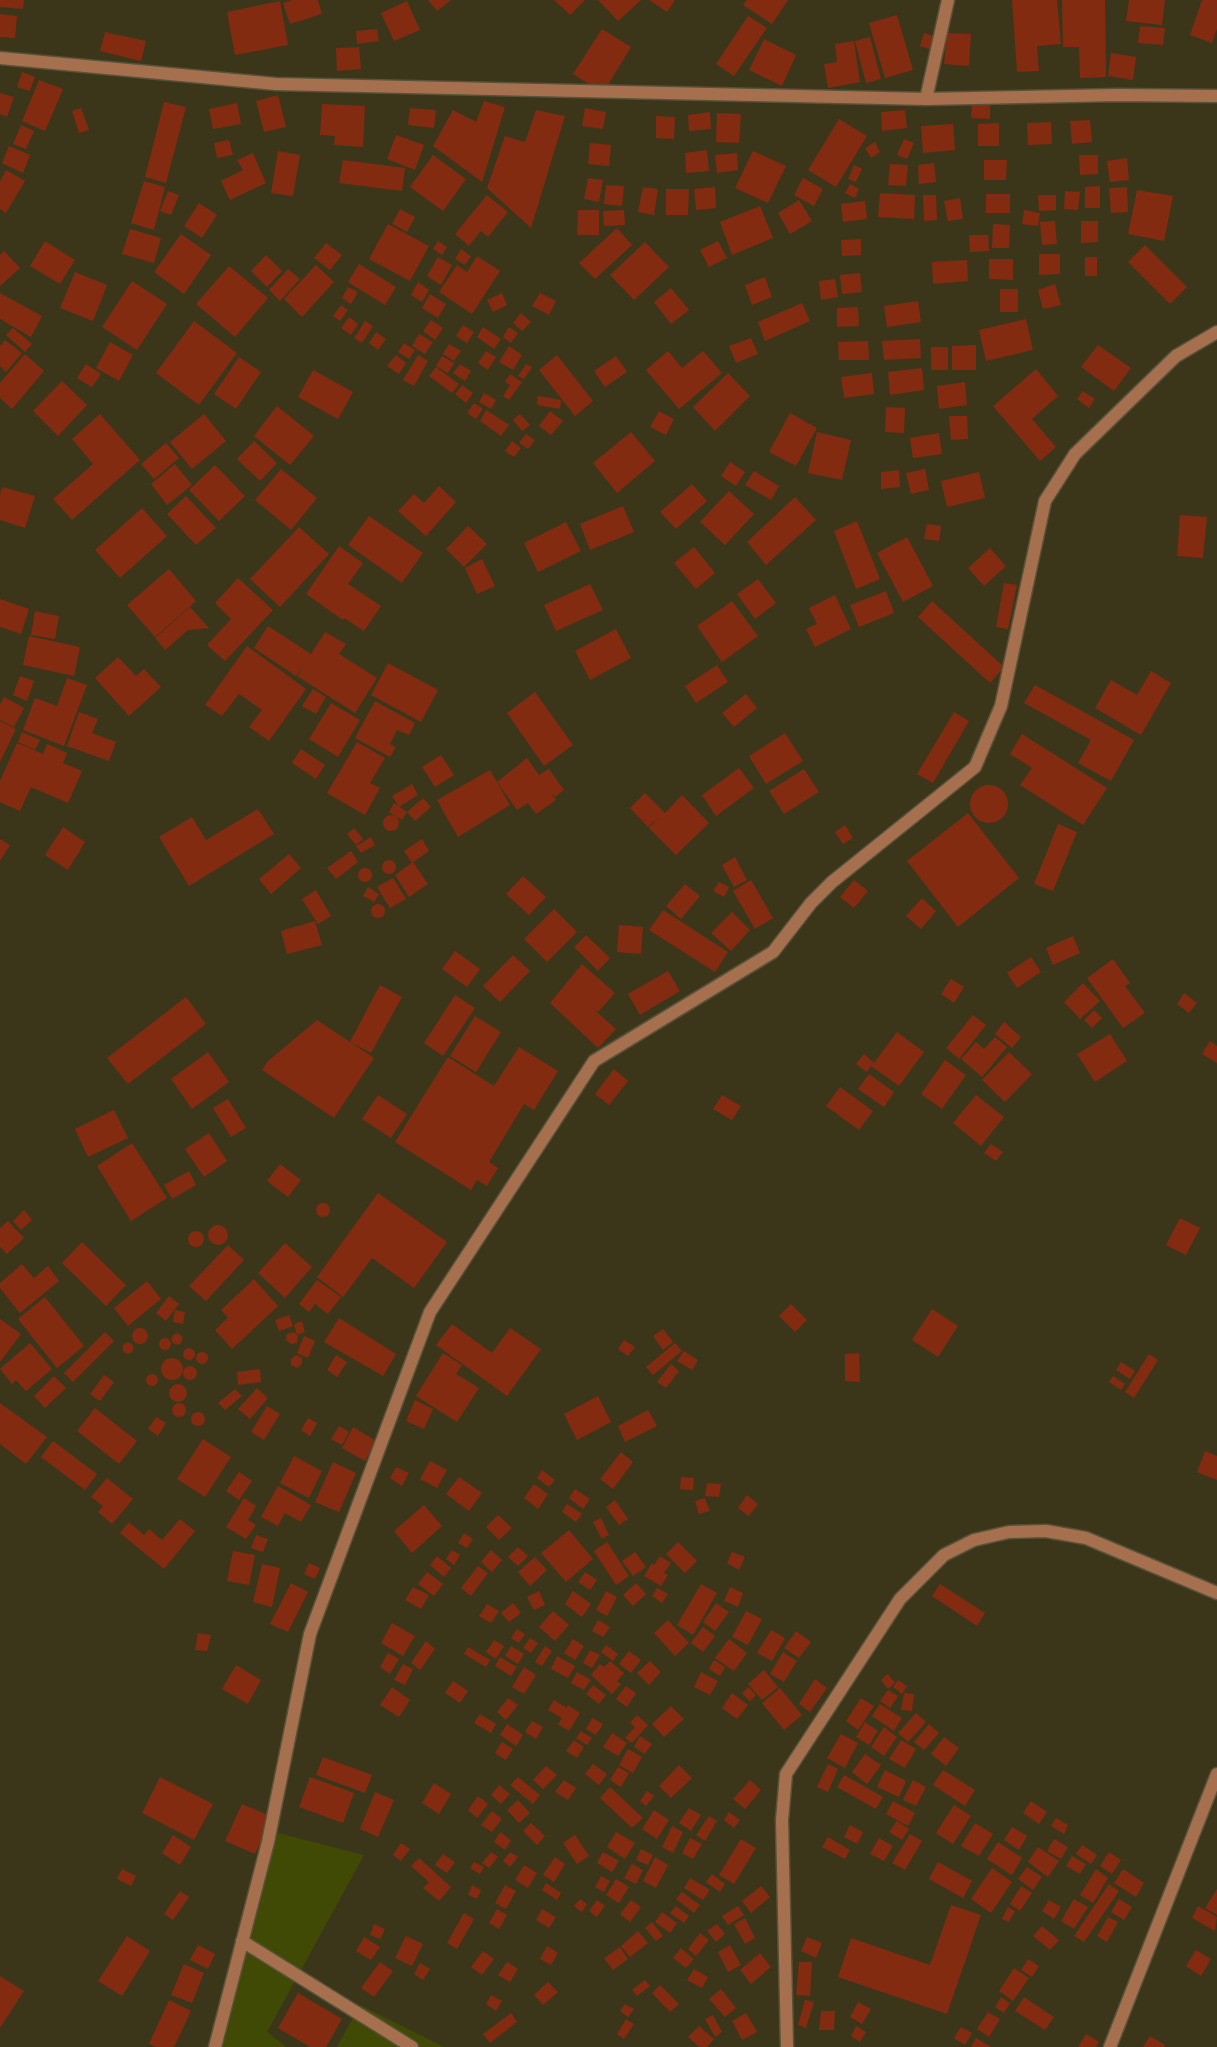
<!DOCTYPE html>
<style>
body{margin:0}
canvas{display:block;background:#3b351a}
</style>
<canvas width="1217" height="2047"></canvas>
<script>
const ctx = document.querySelector('canvas').getContext('2d');
ctx.lineJoin = 'round';
function paint(path, color) {
  ctx.fillStyle = color;
  ctx.fill(path, 'evenodd');
}
function shape(rows) {
  const path = new Path2D();
  for (const r of rows) {
    if (r.length === 3) {
      path.moveTo(r[0] + r[2], r[1]);
      path.arc(r[0], r[1], r[2], 0, 2 * Math.PI);
      continue;
    }
    path.moveTo(r[0], r[1]);
    for (let i = 2; i < r.length; i += 2) path.lineTo(r[i], r[i + 1]);
  }
  return path;
}
function trace(path, color, width, dash) {
  ctx.strokeStyle = color;
  ctx.lineWidth = width;
  ctx.lineCap = dash ? 'butt' : 'round';
  ctx.setLineDash(dash || []);
  ctx.stroke(path);
}
const green = shape([
 [278,1833,364,1855,267,2032,286,2047,218,2047],
 [360,2005,444,2047,337,2047]
]);
const building = shape([
 [0,0,24,0,23,9,0,7],
 [292,0,318,0,322,14,290,24,283,3],
 [428,0,451,0,437,11],
 [554,0,585,0,570,15],
 [598,0,641,0,618,21],
 [649,0,675,0,667,12],
 [747,0,788,0,772,24,743,5],
 [1012,0,1057,0,1061,44,1037,46,1039,71,1017,72],
 [1062,0,1105,0,1106,77,1080,78,1079,47,1063,47],
 [1129,0,1165,0,1162,25,1126,21],
 [1202,0,1217,0,1217,29,1212,43,1190,35],
 [280,1,288,45,235,55,227,12],
 [407,1,420,30,394,41,381,13],
 [0,14,17,16,15,38,0,37],
 [897,15,913,70,885,78,869,23],
 [748,16,767,28,734,76,716,64],
 [1140,26,1165,28,1163,45,1138,43],
 [377,29,379,41,357,44,356,31],
 [602,29,631,47,603,93,573,74],
 [105,32,146,41,141,61,100,51],
 [924,33,936,37,932,50,920,46],
 [947,33,971,34,969,66,944,64],
 [870,37,881,79,866,83,855,41],
 [764,39,796,55,782,86,749,70],
 [854,41,860,82,828,88,824,64,837,62,835,44],
 [359,47,361,69,337,71,336,48],
 [1111,53,1136,57,1133,80,1108,76],
 [22,72,35,77,30,91,17,87],
 [39,80,63,89,45,131,22,121],
 [0,93,14,97,7,117,0,114],
 [278,95,286,127,264,132,256,101],
 [484,101,505,107,482,182,433,146,453,110,476,122],
 [164,102,186,107,166,183,145,177],
 [972,102,990,102,990,119,971,118],
 [237,103,241,124,213,129,209,109],
 [322,104,365,106,363,147,334,145,335,136,320,135],
 [81,108,89,130,79,133,72,111],
 [410,108,436,110,434,128,408,125],
 [585,108,606,112,603,129,582,126],
 [536,110,565,116,531,228,487,188,505,136,525,142],
 [905,110,907,128,882,131,881,112],
 [710,112,711,129,689,131,688,115],
 [717,113,741,114,739,143,716,142],
 [656,116,675,117,674,139,656,138],
 [839,119,867,136,836,187,808,170],
 [1090,120,1092,142,1072,144,1070,121],
 [1051,122,1052,144,1028,145,1027,123],
 [999,123,999,146,978,146,978,124],
 [953,124,955,150,923,153,921,126],
 [21,125,34,131,26,149,13,144],
 [396,135,424,145,415,170,387,159],
 [904,139,914,143,907,159,897,155],
 [229,140,233,155,217,158,214,143],
 [875,142,880,152,871,158,865,148],
 [590,143,611,145,609,166,588,164],
 [9,146,30,155,23,173,2,163],
 [707,150,709,171,686,173,685,153],
 [278,151,300,155,293,196,271,193],
 [753,151,786,166,768,203,735,188],
 [253,153,266,183,230,200,221,181,243,170,237,160],
 [737,153,738,170,717,173,715,155],
 [433,155,466,179,443,211,410,187],
 [1079,155,1098,155,1098,174,1080,175],
 [1127,158,1129,180,1110,182,1107,161],
 [343,160,405,168,402,191,339,183],
 [984,160,1007,160,1006,180,984,180],
 [934,163,936,182,919,184,918,165],
 [890,164,908,165,906,186,888,185],
 [854,165,862,169,856,182,848,179],
 [6,170,25,181,6,213,0,209,0,181],
 [588,178,603,180,599,202,584,199],
 [803,178,823,189,814,206,794,195],
 [144,181,165,187,154,230,131,223],
 [850,184,859,189,855,198,845,193],
 [606,185,624,186,622,206,604,204],
 [1100,186,1100,208,1085,208,1085,187],
 [643,187,658,189,654,215,638,212],
 [715,187,716,208,696,210,694,189],
 [1127,187,1128,212,1111,213,1109,188],
 [666,189,689,189,688,215,666,215],
 [1137,190,1173,196,1164,241,1128,234],
 [168,191,179,195,171,215,160,211],
 [1065,191,1080,192,1078,210,1064,209],
 [880,193,915,195,914,219,878,217],
 [986,194,1010,194,1010,213,986,213],
 [487,195,508,212,488,237,481,231,469,246,455,234],
 [923,195,936,195,937,220,924,221],
 [1038,195,1056,195,1056,210,1039,211],
 [960,198,963,219,948,221,944,201],
 [799,200,812,221,790,234,778,213],
 [865,201,867,219,843,222,841,204],
 [199,203,217,215,202,238,184,226],
 [760,206,773,238,732,255,720,222],
 [400,209,415,217,407,232,392,224],
 [578,210,599,210,599,235,577,235],
 [624,210,625,225,604,226,603,211],
 [1024,210,1040,213,1038,226,1022,224],
 [1055,221,1057,244,1042,245,1040,222],
 [1081,221,1098,221,1098,242,1081,243],
 [388,224,429,246,410,281,369,259],
 [993,224,1010,225,1009,248,992,248],
 [617,228,632,245,595,279,579,263],
 [130,229,161,238,154,263,122,254],
 [181,234,211,255,184,294,154,272],
 [969,235,988,235,989,251,970,252],
 [861,239,861,255,842,256,841,240],
 [45,241,75,260,60,284,30,266],
 [438,241,447,247,442,255,433,249],
 [718,241,727,258,709,267,700,250],
 [645,242,669,267,634,300,610,275],
 [326,243,342,255,330,270,314,258],
 [1145,245,1187,287,1170,304,1128,262],
 [461,249,471,256,465,265,455,259],
 [4,251,20,268,0,286,0,255],
 [1039,254,1060,254,1060,274,1039,275],
 [266,255,282,271,267,287,251,271],
 [477,256,500,271,472,314,439,292,457,265,467,272],
 [438,257,452,265,441,285,427,276],
 [1085,257,1097,257,1097,276,1085,276],
 [989,259,1013,259,1013,280,989,279],
 [967,260,968,281,933,284,932,262],
 [359,264,396,287,385,305,348,282],
 [316,265,334,282,302,317,284,299],
 [229,266,268,298,235,337,196,304],
 [288,269,300,279,280,301,269,290],
 [75,272,107,285,93,321,60,308],
 [860,273,862,292,842,294,840,275],
 [765,277,772,297,752,305,745,285],
 [835,279,838,297,821,300,819,281],
 [132,281,167,304,137,350,102,327],
 [418,282,429,290,422,302,411,295],
 [1055,284,1061,305,1043,309,1038,290],
 [348,287,358,292,351,304,342,298],
 [671,288,689,310,671,324,654,302],
 [1000,289,1018,289,1018,312,1000,312],
 [0,293,42,316,31,337,0,319],
 [502,293,507,305,493,312,487,300],
 [540,293,556,301,549,315,532,306],
 [430,294,446,304,438,318,422,308],
 [918,301,921,322,887,327,884,306],
 [802,303,810,321,765,341,758,322],
 [341,305,348,310,340,321,333,316],
 [858,307,859,326,837,327,837,308],
 [521,313,531,322,522,331,513,323],
 [349,317,358,324,351,335,341,328],
 [1026,319,1033,350,986,361,979,330],
 [431,320,443,328,435,340,423,331],
 [194,321,237,353,199,405,156,373],
 [365,321,373,326,362,343,354,338],
 [463,325,474,332,467,343,456,336],
 [483,327,501,339,494,349,477,337],
 [509,327,518,333,511,343,503,337],
 [13,328,32,344,25,352,6,335],
 [376,332,386,339,378,350,369,343],
 [419,334,433,342,425,354,412,346],
 [751,338,758,354,736,363,729,346],
 [920,339,921,358,884,360,882,341],
 [5,340,22,353,6,372,0,366,0,346],
 [868,341,869,360,839,360,838,342],
 [110,342,133,355,119,381,96,368],
 [404,343,415,350,409,359,398,352],
 [449,344,461,351,454,361,443,354],
 [976,345,976,370,952,370,952,346],
 [1098,345,1131,368,1114,391,1081,367],
 [509,346,522,355,513,370,499,362],
 [931,347,948,347,948,370,931,370],
 [486,351,496,357,488,370,478,363],
 [668,351,682,368,703,351,722,373,679,409,646,370],
 [25,354,44,371,12,409,0,398,0,383],
 [396,355,406,363,399,374,387,366],
 [418,355,428,361,414,386,403,380],
 [557,355,593,401,575,416,539,370],
 [442,356,454,363,448,373,436,366],
 [616,356,627,372,605,387,594,371],
 [239,357,261,372,236,409,214,394],
 [86,364,101,374,92,387,77,378],
 [460,364,471,371,465,381,453,373],
 [526,364,532,367,524,379,518,376],
 [436,367,459,384,452,393,429,376],
 [922,368,924,390,890,395,888,372],
 [1036,369,1058,396,1032,419,1056,447,1040,461,993,406],
 [313,370,353,392,338,419,298,397],
 [728,373,750,396,715,431,693,407],
 [872,373,874,394,844,398,841,377],
 [510,374,522,382,509,400,503,396,510,385,505,382],
 [62,381,87,405,58,436,33,411],
 [965,382,967,405,939,409,937,386],
 [462,385,473,393,466,403,455,394],
 [1083,391,1095,399,1089,408,1077,399],
 [484,393,496,400,491,409,479,402],
 [538,396,561,400,560,409,537,405],
 [474,403,483,409,476,419,467,413],
 [277,406,314,436,290,465,254,436],
 [886,407,905,408,904,433,885,432],
 [486,410,509,425,501,436,480,421],
 [550,411,563,421,551,435,539,426],
 [659,411,674,419,666,435,650,427],
 [790,413,817,428,796,466,769,452],
 [100,414,140,460,72,520,53,499,93,464,72,439],
 [204,414,226,441,192,469,170,442],
 [520,414,530,425,522,431,513,420],
 [949,416,967,416,968,439,951,440],
 [631,432,655,461,617,493,593,463],
 [817,432,851,440,842,480,808,473],
 [939,433,942,454,913,458,910,438],
 [526,434,535,440,528,449,519,443],
 [254,441,277,463,260,481,237,459],
 [512,441,521,448,514,457,505,451],
 [166,443,179,458,154,479,141,464],
 [730,462,745,472,736,486,721,476],
 [175,464,192,485,167,505,151,484],
 [215,465,245,496,219,521,189,490],
 [281,469,317,498,291,530,255,500],
 [925,469,929,490,911,494,906,473],
 [899,470,900,487,881,489,881,472],
 [754,471,779,486,771,500,745,485],
 [979,472,985,498,947,507,941,481],
 [692,484,707,501,676,529,660,512],
 [439,486,456,502,426,536,398,511,414,494,424,503],
 [2,487,35,496,25,528,0,520,0,495],
 [729,491,754,514,725,545,700,522],
 [186,496,216,528,196,545,167,514],
 [795,497,816,520,766,565,747,542],
 [623,506,634,532,590,550,580,524],
 [142,508,167,536,120,578,95,550],
 [1180,515,1207,517,1203,558,1177,556],
 [369,516,423,553,402,583,348,545],
 [857,521,880,579,856,589,834,531],
 [566,522,581,551,538,572,524,543],
 [927,524,941,526,939,541,924,539],
 [468,526,487,544,464,567,446,549],
 [299,527,329,554,280,607,250,579],
 [907,537,933,586,903,602,877,553],
 [339,546,363,563,348,584,381,606,364,631,344,618,343,620,306,594],
 [694,547,715,573,696,589,674,563],
 [990,548,1006,566,984,586,968,568],
 [482,559,495,586,477,594,465,568],
 [169,569,196,601,155,637,127,605],
 [238,578,273,610,225,661,207,645,231,619,215,603],
 [758,579,776,603,755,619,737,594],
 [1004,583,1017,585,1008,629,996,627],
 [590,584,603,610,556,631,544,605],
 [886,591,894,613,859,627,850,605],
 [835,595,851,629,815,647,806,629,817,624,809,608],
 [0,599,29,609,21,634,0,627],
 [732,601,758,636,722,662,697,626],
 [932,601,1004,667,990,683,918,617],
 [190,607,209,628,188,630,165,650,155,638],
 [35,611,59,616,55,639,31,635],
 [268,626,311,654,325,632,346,644,339,654,377,678,355,713,297,676,305,663,296,676,254,648],
 [616,629,631,658,590,680,575,651],
 [29,636,80,647,74,676,23,665],
 [247,646,306,689,269,741,249,727,262,710,239,694,222,716,205,705],
 [118,657,136,676,144,669,161,687,129,716,95,678],
 [388,663,438,690,421,722,371,695],
 [717,665,728,682,696,703,685,686],
 [1151,671,1171,683,1141,735,1095,708,1111,680,1137,695],
 [20,676,34,681,27,701,13,695],
 [67,678,87,685,64,746,23,730,35,698,57,706],
 [1035,685,1134,740,1111,781,1078,763,1091,740,1024,703],
 [313,689,326,697,316,714,302,706],
 [535,692,573,745,544,766,507,713],
 [746,694,757,708,734,727,722,713],
 [4,697,24,708,14,727,0,720,0,705],
 [375,701,415,723,409,735,397,730,390,744,396,747,390,757,355,738],
 [331,703,360,720,338,757,309,739],
 [79,712,98,719,92,733,116,742,109,761,67,746],
 [954,712,969,721,933,783,917,774],
 [0,721,16,729,0,762],
 [22,732,40,740,35,750,18,742],
 [785,733,803,761,766,784,749,756],
 [1022,734,1107,788,1083,825,1020,785,1032,768,1010,754],
 [357,742,385,758,370,783,380,788,365,815,327,793],
 [17,743,43,754,47,744,67,753,63,763,82,771,68,803,31,787,20,811,0,802,0,781],
 [301,749,325,765,316,779,292,763],
 [441,755,454,775,435,787,422,767],
 [527,758,539,775,549,769,564,790,555,797,550,792,556,800,536,814,528,803,517,810,497,782],
 [739,768,754,788,716,816,702,795],
 [804,769,819,792,784,814,769,791],
 [490,770,510,805,458,837,437,800],
 [412,784,418,795,399,807,392,796],
 [989,804,19],
 [645,793,665,813,682,795,709,823,676,855,649,828,660,816,648,827,630,808],
 [423,798,431,807,415,821,407,812,402,820,389,812,394,803,407,812],
 [258,809,274,834,189,886,159,837,192,817,206,840],
 [968,813,1019,878,958,927,907,861],
 [391,823,8],
 [1058,824,1077,832,1053,891,1034,884],
 [845,825,853,838,843,844,835,832],
 [63,827,85,842,68,870,45,855],
 [354,828,363,839,356,845,347,834],
 [371,837,375,845,361,853,356,846],
 [0,839,10,845,0,861],
 [422,839,429,851,412,863,404,851],
 [351,851,358,862,336,879,327,868],
 [289,854,301,868,271,894,259,879],
 [735,857,747,880,734,887,722,865],
 [389,867,7],
 [413,862,428,884,409,897,395,875],
 [365,875,7],
 [523,876,546,897,529,915,506,894],
 [393,878,406,899,390,908,377,887],
 [751,880,773,918,755,929,733,891],
 [854,880,868,891,854,908,840,897],
 [719,882,729,887,724,897,713,891],
 [685,884,700,896,681,919,666,906],
 [368,887,379,894,374,902,363,896],
 [316,890,331,916,318,924,302,899],
 [922,898,936,911,921,929,906,916],
 [378,911,7],
 [554,909,577,932,547,962,524,939],
 [663,910,728,952,715,972,649,930],
 [732,912,750,930,731,951,711,933],
 [315,921,322,945,287,954,281,931],
 [619,925,643,927,641,954,617,952],
 [586,935,610,958,598,971,574,947],
 [1073,936,1080,953,1053,965,1046,948],
 [455,951,480,969,467,987,442,969],
 [513,955,530,971,500,1002,483,986],
 [1031,957,1041,972,1017,988,1007,973],
 [1113,959,1130,983,1125,986,1145,1013,1123,1028,1087,978],
 [582,964,615,993,598,1012,588,1004,616,1029,598,1048,550,1003],
 [668,971,680,991,640,1015,628,994],
 [951,979,964,987,954,1003,941,994],
 [1083,983,1100,1001,1080,1019,1064,1002],
 [380,985,402,997,371,1053,350,1042],
 [1184,993,1197,1003,1189,1013,1177,1004],
 [455,995,475,1008,443,1056,424,1043],
 [186,997,206,1024,128,1084,107,1058],
 [1094,1010,1102,1018,1092,1028,1084,1020],
 [973,1015,986,1025,959,1059,946,1048],
 [475,1016,501,1032,476,1072,450,1056],
 [317,1020,374,1058,334,1118,262,1070,267,1062],
 [1004,1022,1021,1037,1012,1048,995,1034],
 [897,1032,924,1052,899,1086,871,1066,867,1072,856,1064,864,1054,874,1063],
 [1110,1034,1127,1061,1095,1082,1077,1054],
 [995,1037,1007,1047,982,1077,961,1059,976,1042,984,1049],
 [1210,1041,1217,1046,1217,1063,1202,1054],
 [519,1047,558,1071,534,1110,524,1104,489,1162,498,1168,487,1186,477,1180,471,1190,395,1142,448,1057,494,1086],
 [208,1052,229,1082,192,1109,171,1079],
 [1009,1052,1032,1074,1005,1102,982,1080],
 [945,1060,966,1075,942,1109,921,1094],
 [614,1069,628,1081,609,1105,595,1094],
 [869,1074,894,1092,884,1107,858,1089],
 [840,1087,873,1111,859,1130,826,1106],
 [378,1095,407,1114,391,1138,362,1119],
 [722,1095,741,1106,732,1120,713,1109],
 [976,1095,1004,1117,981,1146,953,1123],
 [228,1099,246,1128,231,1137,213,1108],
 [114,1110,128,1138,88,1157,75,1129],
 [209,1133,227,1161,204,1177,185,1149],
 [132,1143,167,1198,131,1221,97,1166],
 [991,1144,1003,1152,996,1161,984,1153],
 [280,1164,301,1180,288,1197,267,1181],
 [189,1171,196,1185,172,1199,164,1185],
 [378,1193,447,1242,414,1288,372,1258,343,1297,317,1277],
 [323,1210,7],
 [24,1210,32,1220,21,1230,13,1221],
 [1180,1218,1200,1228,1186,1255,1166,1245],
 [8,1221,24,1238,7,1254,0,1247,0,1228],
 [218,1235,10],
 [196,1239,8],
 [82,1242,126,1285,106,1306,62,1263],
 [285,1243,312,1267,285,1298,258,1273],
 [228,1245,244,1260,206,1301,189,1286],
 [22,1264,34,1278,48,1266,59,1281,20,1313,0,1288,0,1283],
 [254,1279,278,1306,232,1349,215,1330,228,1318,221,1310],
 [317,1280,341,1297,328,1314,315,1304,309,1312,299,1304],
 [147,1281,161,1299,128,1326,114,1308],
 [169,1296,179,1304,166,1321,156,1313],
 [45,1297,84,1346,57,1368,18,1319],
 [791,1304,807,1320,795,1332,779,1316],
 [932,1309,958,1326,938,1357,912,1340],
 [175,1310,185,1312,183,1324,173,1322],
 [289,1315,293,1326,279,1331,275,1320],
 [339,1318,396,1354,383,1376,324,1342],
 [0,1319,21,1334,0,1362],
 [302,1321,305,1332,297,1335,294,1324],
 [452,1324,492,1353,510,1328,541,1349,507,1396,436,1345],
 [140,1336,8],
 [663,1329,673,1342,663,1350,653,1336],
 [105,1332,114,1341,73,1382,64,1373],
 [294,1332,298,1336,297,1343,291,1344,286,1340,287,1334],
 [177,1339,5.5],
 [304,1336,315,1341,308,1358,297,1353],
 [165,1344,6],
 [624,1340,635,1347,628,1356,618,1349],
 [128,1348,5.5],
 [30,1343,52,1369,26,1391,16,1380,12,1384,0,1369],
 [675,1343,682,1351,653,1375,646,1367],
 [189,1354,6],
 [684,1351,698,1360,692,1370,677,1361],
 [202,1358,6],
 [443,1353,462,1365,456,1374,479,1388,457,1422,416,1396],
 [859,1353,860,1382,845,1381,845,1354],
 [1149,1354,1158,1360,1134,1398,1125,1392],
 [296,1355,302,1358,302,1364,297,1368,291,1365,291,1359],
 [336,1355,347,1362,337,1377,327,1370],
 [172,1369,11],
 [1121,1362,1135,1371,1130,1379,1116,1370],
 [671,1364,679,1371,666,1388,657,1382],
 [190,1373,7],
 [260,1369,261,1382,238,1385,237,1372],
 [152,1380,6],
 [104,1375,114,1382,100,1401,90,1394],
 [54,1376,66,1388,45,1408,34,1396],
 [1113,1376,1125,1384,1121,1390,1109,1382],
 [178,1393,9],
 [257,1388,268,1398,250,1419,238,1409],
 [235,1389,242,1396,225,1410,218,1403],
 [598,1396,611,1422,577,1440,564,1414],
 [415,1400,433,1409,424,1429,406,1421],
 [0,1403,47,1437,26,1464,0,1444],
 [179,1410,7],
 [267,1406,280,1414,264,1440,251,1432],
 [95,1408,137,1441,119,1464,77,1431],
 [648,1410,657,1426,625,1442,618,1426],
 [198,1419,7],
 [156,1417,166,1423,158,1436,148,1429],
 [308,1418,317,1423,310,1436,301,1430],
 [339,1426,349,1432,342,1445,331,1439],
 [353,1427,376,1441,365,1461,342,1448],
 [203,1439,231,1457,205,1497,177,1479],
 [53,1441,97,1474,85,1490,41,1457],
 [1205,1451,1217,1456,1217,1480,1197,1472],
 [621,1452,633,1462,613,1489,600,1479],
 [294,1456,322,1471,309,1498,280,1483],
 [430,1461,447,1470,437,1488,420,1479],
 [333,1462,356,1473,339,1512,315,1502],
 [396,1467,409,1473,402,1486,390,1478],
 [542,1470,555,1480,549,1487,537,1478],
 [239,1472,252,1481,239,1500,226,1491],
 [459,1477,482,1493,469,1511,446,1494],
 [681,1477,694,1478,693,1490,680,1489],
 [107,1478,133,1499,112,1524,98,1512,103,1506,91,1497],
 [707,1483,721,1484,719,1497,705,1496],
 [534,1484,548,1494,538,1509,524,1498],
 [278,1486,311,1505,301,1522,285,1513,278,1526,261,1517],
 [575,1489,590,1499,583,1509,569,1498],
 [747,1495,758,1504,749,1516,738,1508],
 [244,1498,256,1506,248,1520,256,1525,246,1539,226,1527],
 [705,1498,710,1511,699,1514,695,1501],
 [615,1500,628,1519,619,1525,606,1507],
 [567,1504,582,1514,576,1522,562,1512],
 [424,1505,442,1526,412,1553,394,1531],
 [498,1515,512,1528,499,1540,486,1527],
 [601,1518,609,1535,602,1539,593,1522],
 [180,1519,195,1531,164,1569,120,1533,129,1522,144,1535,149,1529,162,1540],
 [569,1530,593,1559,566,1582,541,1553],
 [464,1533,473,1539,467,1548,458,1543],
 [256,1535,268,1539,263,1552,251,1548],
 [607,1542,629,1576,616,1585,594,1551],
 [678,1542,697,1561,685,1573,666,1554],
 [518,1547,528,1556,518,1566,508,1557],
 [452,1550,460,1555,454,1565,446,1559],
 [491,1550,502,1560,492,1572,481,1562],
 [233,1551,255,1555,249,1585,227,1581],
 [635,1552,646,1567,633,1576,622,1561],
 [732,1552,745,1557,739,1570,727,1563],
 [437,1556,451,1568,444,1577,430,1565],
 [660,1556,671,1563,664,1573,668,1575,661,1586,644,1576,652,1563,654,1565],
 [535,1557,547,1570,530,1586,518,1572],
 [309,1563,320,1568,315,1579,304,1574],
 [262,1564,280,1568,272,1607,253,1602],
 [478,1566,488,1573,471,1596,461,1588],
 [427,1572,443,1584,434,1596,418,1584],
 [585,1572,597,1580,590,1590,578,1582],
 [291,1583,308,1592,288,1632,270,1624],
 [636,1583,646,1594,633,1606,623,1595],
 [701,1584,717,1593,693,1635,677,1625],
 [940,1584,985,1613,977,1626,932,1596],
 [413,1587,429,1595,421,1609,405,1600],
 [730,1587,743,1593,738,1607,724,1601],
 [657,1588,668,1594,662,1603,652,1596],
 [539,1591,545,1605,534,1610,527,1597],
 [573,1591,591,1604,582,1617,565,1604],
 [606,1591,617,1597,607,1616,596,1610],
 [513,1603,521,1613,509,1622,501,1613],
 [716,1603,729,1612,715,1631,703,1622],
 [487,1604,499,1611,491,1623,479,1616],
 [553,1611,569,1625,555,1641,539,1627],
 [746,1611,762,1619,748,1645,732,1637],
 [598,1620,610,1627,603,1637,592,1631],
 [668,1620,689,1643,675,1656,654,1633],
 [392,1623,415,1636,403,1656,381,1643],
 [703,1627,715,1636,703,1652,691,1643],
 [517,1629,525,1634,519,1643,511,1638],
 [771,1630,785,1638,772,1661,757,1653],
 [796,1631,811,1642,799,1658,784,1648],
 [198,1633,211,1635,207,1651,195,1650],
 [530,1638,538,1643,531,1653,523,1648],
 [573,1639,584,1646,575,1660,564,1653],
 [729,1639,747,1653,734,1671,715,1658],
 [494,1640,504,1646,496,1659,486,1652],
 [426,1641,435,1649,420,1670,411,1663],
 [606,1645,618,1654,613,1661,601,1652],
 [511,1646,524,1654,518,1664,505,1656],
 [545,1646,552,1651,542,1666,535,1662],
 [468,1647,490,1660,486,1667,464,1654],
 [590,1650,600,1655,592,1668,583,1663],
 [629,1651,641,1660,631,1673,619,1664],
 [783,1652,797,1661,784,1682,770,1674],
 [388,1653,399,1659,390,1674,380,1667],
 [557,1656,575,1666,568,1678,551,1669],
 [500,1657,517,1667,511,1676,495,1666],
 [714,1660,725,1667,720,1676,709,1669],
 [610,1661,624,1673,617,1681,621,1684,612,1694,591,1675,600,1664,604,1667],
 [650,1661,661,1672,649,1685,637,1673],
 [403,1664,413,1669,405,1685,394,1680],
 [236,1665,261,1680,248,1704,222,1689],
 [524,1667,536,1675,524,1694,512,1687],
 [764,1670,778,1687,762,1700,748,1684],
 [577,1672,591,1680,584,1690,571,1683],
 [701,1672,718,1681,710,1695,694,1687],
 [888,1674,895,1683,888,1689,881,1680],
 [815,1679,827,1688,810,1712,799,1704],
 [898,1680,907,1686,902,1694,893,1687],
 [453,1681,468,1691,460,1703,445,1693],
 [593,1685,606,1695,599,1704,586,1694],
 [626,1686,636,1693,627,1707,616,1699],
 [392,1687,410,1700,399,1717,380,1705],
 [748,1687,756,1695,750,1701,742,1694],
 [780,1688,802,1715,784,1730,762,1703],
 [888,1690,898,1696,890,1708,880,1701],
 [732,1693,748,1705,737,1719,722,1708],
 [904,1693,914,1694,912,1711,901,1710],
 [508,1698,518,1705,506,1720,497,1712],
 [861,1698,874,1706,858,1730,846,1721],
 [554,1700,567,1708,568,1705,580,1713,569,1731,558,1724,562,1718,548,1710],
 [880,1704,902,1718,894,1731,872,1716],
 [671,1706,684,1719,664,1737,652,1724],
 [916,1713,926,1722,908,1742,898,1733],
 [480,1714,496,1724,491,1733,474,1723],
 [637,1715,648,1725,632,1743,625,1738,635,1727,630,1723],
 [592,1718,603,1724,596,1735,586,1729],
 [532,1721,543,1727,536,1739,525,1732],
 [865,1722,878,1731,869,1745,856,1737],
 [507,1724,523,1735,516,1746,500,1735],
 [929,1724,939,1733,924,1750,914,1742],
 [884,1727,897,1737,884,1756,871,1747],
 [581,1731,592,1738,587,1745,576,1738],
 [612,1733,627,1743,618,1756,603,1747],
 [841,1734,858,1743,845,1768,827,1758],
 [640,1736,652,1744,645,1754,634,1747],
 [944,1737,959,1748,946,1766,931,1754],
 [574,1740,584,1747,577,1758,566,1751],
 [901,1740,916,1749,905,1768,889,1759],
 [502,1742,513,1749,506,1760,495,1753],
 [628,1749,642,1757,633,1773,619,1765],
 [865,1754,881,1765,867,1784,852,1772],
 [323,1757,372,1775,365,1793,316,1775],
 [593,1764,607,1774,599,1785,585,1774],
 [828,1764,838,1769,828,1792,817,1787],
 [679,1765,692,1778,671,1798,659,1786],
 [546,1766,557,1775,543,1789,533,1780],
 [618,1767,629,1773,621,1787,610,1780],
 [885,1770,906,1781,899,1797,877,1787],
 [943,1770,975,1790,965,1806,933,1785],
 [844,1775,883,1797,876,1809,837,1787],
 [160,1777,213,1804,194,1840,142,1813],
 [310,1777,354,1793,343,1823,299,1807],
 [518,1777,540,1795,533,1804,510,1785],
 [564,1780,576,1788,568,1800,555,1792],
 [750,1780,761,1790,745,1809,733,1799],
 [913,1780,926,1787,916,1806,903,1800],
 [434,1783,451,1794,439,1814,422,1803],
 [499,1785,510,1794,501,1804,491,1795],
 [610,1787,643,1818,632,1828,600,1798],
 [647,1791,654,1796,646,1806,640,1801],
 [375,1792,394,1800,378,1837,360,1829],
 [478,1796,488,1804,477,1818,468,1810],
 [518,1800,530,1813,519,1823,507,1810],
 [893,1801,915,1813,908,1826,886,1814],
 [1031,1801,1047,1812,1039,1824,1023,1813],
 [242,1804,272,1817,255,1854,225,1841],
 [954,1805,971,1816,953,1844,936,1833],
 [689,1808,701,1815,691,1831,679,1823],
 [654,1810,669,1820,657,1839,642,1829],
 [492,1811,502,1819,492,1832,481,1825],
 [729,1812,740,1820,734,1828,724,1820],
 [709,1816,717,1821,705,1841,696,1835],
 [1056,1818,1068,1825,1064,1834,1051,1826],
 [897,1821,909,1829,902,1840,889,1832],
 [531,1823,545,1836,537,1845,523,1831],
 [975,1823,993,1834,979,1856,961,1846],
 [850,1825,863,1832,857,1844,844,1837],
 [672,1826,683,1832,673,1853,662,1847],
 [1012,1827,1027,1836,1019,1850,1004,1840],
 [500,1832,511,1840,505,1850,494,1842],
 [616,1832,635,1843,625,1859,607,1847],
 [910,1834,922,1841,905,1870,892,1863],
 [173,1835,191,1847,180,1865,162,1853],
 [575,1835,589,1856,577,1864,563,1843],
 [828,1837,850,1850,845,1859,822,1847],
 [690,1838,702,1844,693,1859,682,1853],
 [879,1838,893,1846,884,1861,870,1854],
 [741,1839,756,1848,734,1884,719,1875],
 [1054,1839,1068,1847,1061,1859,1047,1851],
 [998,1842,1022,1858,1012,1875,987,1859],
 [401,1843,410,1849,401,1861,393,1855],
 [1082,1845,1097,1855,1091,1864,1076,1854],
 [1038,1847,1059,1861,1048,1877,1028,1862],
 [641,1849,653,1855,648,1865,636,1860],
 [491,1852,498,1857,489,1868,482,1863],
 [510,1852,518,1857,510,1867,503,1861],
 [603,1852,619,1861,612,1872,597,1863],
 [1109,1852,1121,1860,1112,1874,1100,1866],
 [443,1854,455,1862,447,1873,435,1865],
 [1072,1856,1086,1864,1080,1874,1066,1866],
 [555,1857,565,1864,554,1882,543,1875],
 [655,1857,668,1865,656,1888,643,1881],
 [419,1858,451,1887,439,1901,423,1888,429,1882,411,1866],
 [474,1862,484,1867,480,1874,470,1868],
 [938,1862,972,1881,963,1898,929,1879],
 [632,1864,643,1870,636,1884,624,1878],
 [524,1865,537,1873,528,1888,515,1880],
 [1027,1867,1042,1877,1033,1890,1018,1879],
 [992,1868,1012,1882,991,1913,971,1899],
 [122,1869,136,1876,131,1886,117,1879],
 [1096,1869,1108,1878,1093,1903,1080,1895],
 [1123,1869,1144,1883,1136,1897,1114,1883],
 [712,1874,725,1884,720,1892,706,1882],
 [601,1876,610,1881,604,1892,595,1887],
 [690,1878,710,1890,703,1900,684,1888],
 [616,1879,629,1887,619,1903,606,1895],
 [546,1883,561,1893,557,1900,542,1890],
 [1109,1884,1119,1891,1084,1942,1074,1936],
 [472,1885,481,1890,477,1899,468,1895],
 [505,1885,516,1891,506,1909,495,1903],
 [761,1886,770,1897,751,1913,742,1901],
 [1021,1886,1032,1893,1020,1911,1010,1904],
 [1217,1889,1217,1915,1205,1908],
 [180,1891,189,1897,173,1920,164,1914],
 [682,1892,700,1905,694,1913,676,1899],
 [580,1899,587,1904,582,1912,574,1906],
 [1074,1899,1088,1907,1074,1929,1061,1921],
 [1119,1899,1132,1907,1124,1920,1111,1912],
 [597,1900,605,1906,597,1917,589,1911],
 [631,1900,641,1907,630,1922,620,1914],
 [1049,1900,1061,1907,1054,1919,1042,1911],
 [951,1905,981,1915,947,2014,838,1977,851,1938,930,1965],
 [676,1906,689,1916,684,1923,670,1913],
 [738,1906,744,1915,728,1925,722,1916],
 [1198,1906,1217,1917,1215,1931,1192,1918],
 [1008,1907,1015,1911,1009,1922,1002,1919],
 [497,1909,507,1915,499,1929,489,1923],
 [542,1909,556,1917,549,1928,536,1920],
 [662,1912,677,1923,670,1933,655,1922],
 [464,1913,474,1919,457,1949,447,1943],
 [1108,1917,1118,1922,1107,1942,1097,1936],
 [745,1918,755,1938,745,1944,734,1924],
 [652,1922,663,1936,656,1941,645,1928],
 [374,1924,385,1929,380,1939,370,1935],
 [717,1924,725,1934,716,1942,707,1931],
 [1042,1926,1059,1940,1050,1950,1033,1936],
 [638,1931,648,1943,630,1957,621,1946],
 [700,1933,709,1940,696,1956,688,1949],
 [127,1936,150,1951,122,1996,98,1981],
 [406,1936,423,1944,412,1966,395,1958],
 [364,1937,380,1947,371,1960,356,1951],
 [807,1937,822,1943,816,1958,801,1951],
 [198,1945,215,1954,208,1969,190,1960],
 [730,1945,741,1965,728,1972,718,1952],
 [547,1946,558,1953,551,1965,540,1959],
 [620,1947,628,1959,613,1970,604,1958],
 [681,1948,694,1959,686,1968,673,1958],
 [1196,1950,1211,1959,1201,1976,1186,1966],
 [483,1951,494,1959,482,1975,471,1967],
 [760,1953,771,1967,751,1984,740,1970],
 [1028,1959,1039,1966,1032,1977,1021,1970],
 [380,1962,393,1971,374,1997,361,1988],
 [507,1962,518,1969,510,1982,498,1975],
 [799,1962,812,1962,810,1996,796,1995],
 [420,1963,430,1969,423,1980,414,1974],
 [184,1964,204,1973,192,2003,171,1995],
 [1014,1968,1029,1978,1013,2001,999,1991],
 [694,1969,708,1977,702,1988,687,1980],
 [0,1976,24,1991,0,2028],
 [645,1980,650,1986,637,1996,632,1990],
 [548,1982,558,1992,543,2005,534,1995],
 [660,1985,679,2004,670,2012,652,1993],
 [721,1989,736,2008,725,2017,709,1999],
 [298,1993,342,2019,326,2047,310,2047,278,2028],
 [491,1995,502,2001,496,2011,486,2004],
 [1001,1997,1010,2003,1004,2013,995,2007],
 [1024,1997,1054,2017,1045,2030,1015,2011],
 [169,2000,191,2011,174,2047,156,2047,149,2044],
 [805,2000,814,2002,806,2028,798,2025],
 [858,2002,871,2009,862,2024,850,2017],
 [625,2004,634,2009,628,2017,620,2011],
 [821,2011,835,2011,834,2030,819,2030],
 [988,2012,1000,2019,989,2037,977,2029],
 [511,2013,517,2022,490,2043,483,2034],
 [746,2013,757,2032,742,2040,732,2021],
 [713,2015,722,2032,715,2037,705,2019],
 [626,2019,634,2024,624,2039,617,2034],
 [699,2026,714,2039,707,2047,699,2047,688,2037],
 [856,2026,866,2032,860,2042,851,2036],
 [961,2027,972,2033,965,2045,954,2038],
 [1086,2034,1099,2042,1096,2047,1078,2047],
 [1150,2036,1165,2045,1164,2047,1143,2047],
 [976,2038,991,2047,971,2047]
]);
const minor = shape([
 [0,58,276,84,926,99,1117,95,1217,96],
 [926,99,948,0],
 [242,1941,412,2047],
 [215,2047,268,1842,310,1634,430,1312,594,1061,773,952,811,903,832,882,975,767,1001,706,1045,501,1075,454,1176,356,1217,332],
 [787,2047,782,1820,786,1774,900,1599,944,1555,974,1540,1009,1532,1046,1531,1086,1538,1217,1593],
 [1110,2047,1217,1774]
]);
paint(green, '#404a05');
paint(building, '#822b10');
trace(minor, '#575239', 15);
trace(minor, '#a6704f', 12);
</script>
